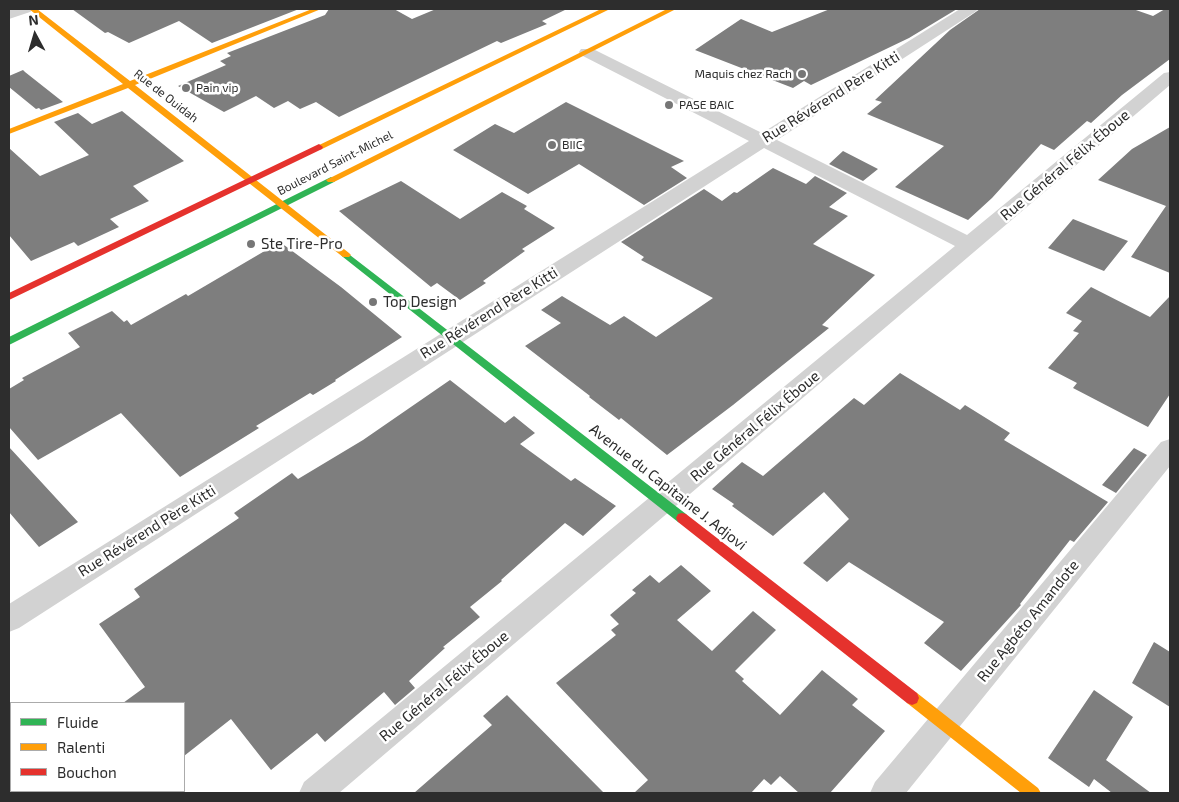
<!DOCTYPE html>
<meta charset="utf-8">
<style>
body{margin:0}
#map{position:relative;width:1179px;height:802px;overflow:hidden;background:#fff;font-family:"Exo 2",sans-serif}
canvas{display:block}
.frame{position:absolute;inset:0;border:10px solid #2d2d2d;pointer-events:none}
.legend{position:absolute;left:10px;top:702px;width:175px;height:90px;box-sizing:border-box;background:#fff;border:1px solid #ababab;margin:0;padding:6px 9px;list-style:none;font-size:15px;color:#2d2d2d}
.legend li{display:flex;align-items:center;gap:10px;height:25px}
.legend b{width:25px;border:1px solid #ababab}
.north{position:absolute;left:10px;top:10px;width:50px;height:50px;-webkit-text-stroke:4px #fff;paint-order:stroke;rotate:354deg;font-size:14px;font-weight:700;line-height:20px;text-align:center;color:#2d2d2d}
.north::after{content:'';display:block;margin:auto;width:18px;height:22px;background:#2d2d2d;clip-path:polygon(50% 0,100% 100%,50% 72%,0 100%)}
</style>
<div id="map">
<canvas width="1179" height="802"></canvas>
<div class="frame"></div>
<ul class="legend">
<li><b style="height:6px;background:#30b455"></b>Fluide</li>
<li><b style="height:6px;background:#ff9f0a"></b>Ralenti</li>
<li><b style="height:6px;background:#e5322d"></b>Bouchon</li>
</ul>
<div class="north">N</div>
</div>
<script>
const ctx = document.querySelector('canvas').getContext('2d');
ctx.lineJoin = 'round';
function paint(path, color) {
  ctx.fillStyle = color;
  ctx.fill(path, 'evenodd');
}
function shape(rows) {
  const path = new Path2D();
  for (const r of rows) {
    path.moveTo(r[0], r[1]);
    for (let i = 2; i < r.length; i += 2) path.lineTo(r[i], r[i + 1]);
  }
  return path;
}
function trace(path, color, width, dash) {
  ctx.strokeStyle = color;
  ctx.lineWidth = width;
  ctx.lineCap = dash ? 'butt' : 'round';
  ctx.setLineDash(dash || []);
  ctx.stroke(path);
}
function label(font, color, halo, rows, align = 'center') {
  ctx.font = font + ' "Exo 2",sans-serif';
  ctx.lineWidth = 5;
  ctx.setLineDash([]);
  ctx.textBaseline = 'middle';
  ctx.strokeStyle = halo;
  ctx.fillStyle = color;
  for (const [text, x, y, turn = 0] of rows) {
    ctx.save();
    ctx.translate(x, y);
    ctx.rotate((+turn || 0) * Math.PI / 180);
    ctx.textAlign = isNaN(turn) ? turn : align;
    if (halo) ctx.strokeText(text, 0, 0);
    ctx.fillText(text, 0, 0);
    ctx.restore();
  }
}
const building = shape([
 [72,9,299,9,212,43,179,21,129,43,108,32,105,33],
 [329,9,394,9,412,19,436,9,567,9,542,21,547,24,501,43,497,41,339,117,316,102,300,109,288,101,274,108,256,96,224,112,178,86,226,65,220,61,231,56,227,53,325,15],
 [830,9,957,9,909,38,811,85,804,81,793,88,695,50,741,19,772,32],
 [980,9,1133,9,1153,16,1165,9,1170,9,1170,59,1122,95,1091,123,1087,121,1054,150,1041,144,992,198,968,220,895,187,944,146,867,114,882,102,875,100,950,30],
 [23,70,25,72,63,102,41,110,39,108,36,109,9,87,9,76],
 [566,102,684,161,671,167,687,178,644,205,579,164,528,194,453,150,495,124,514,133],
 [122,111,184,161,133,186,149,201,110,219,119,227,78,246,74,242,31,261,9,235,9,148,40,176,89,155,54,122,78,113,92,124],
 [1170,127,1170,273,1131,257,1166,206,1098,180,1132,149],
 [843,151,878,169,863,181,829,164],
 [773,168,806,184,815,176,847,193,829,207,848,216,813,244,875,275,822,325,829,328,733,405,667,455,621,418,619,420,589,397,590,396,525,346,561,323,541,310,562,296,610,325,624,316,656,337,713,298,641,260,644,257,621,242,704,189,722,201,734,192,737,193],
 [401,181,460,219,502,192,527,206,524,209,555,228,522,249,525,251,483,281,486,283,460,300,437,283,431,287,339,211],
 [1073,219,1128,241,1104,271,1048,248],
 [280,242,341,287,402,337,335,380,336,381,313,395,310,393,256,426,259,428,180,477,121,413,38,460,9,427,9,389,24,380,22,378,80,347,68,333,112,311,124,322,127,320,131,325,186,294,188,296],
 [1091,287,1150,317,1170,296,1170,394,1148,427,1073,388,1077,383,1048,368,1079,333,1073,331,1082,321,1066,313],
 [900,373,960,410,965,405,1010,433,1004,440,1108,502,1074,542,1070,540,1020,604,1021,605,961,671,924,643,944,622,849,562,827,582,803,563,849,519,824,492,773,536,732,506,734,504,712,489,742,462,763,476,854,398,864,405],
 [450,380,505,423,514,416,535,433,520,444,571,481,575,478,616,506,583,536,565,523,501,580,502,581,470,607,480,617,443,647,445,648,409,681,415,688,395,705,384,692,325,742,317,733,271,770,231,719,184,756,184,703,123,703,145,687,99,624,140,597,134,589,239,518,234,513,292,473,298,479,363,440],
 [9,447,78,522,39,547,9,512],
 [1134,448,1147,455,1116,493,1102,485],
 [681,565,711,591,677,620,712,651,753,611,776,630,735,671,744,679,742,681,780,715,822,670,858,699,852,705,885,731,830,793,799,793,780,776,771,785,764,779,751,793,634,793,648,780,556,683,616,635,611,630,619,624,610,615,636,593,632,590,650,575,659,583],
 [1154,642,1170,652,1170,707,1132,683],
 [1094,690,1133,717,1106,760,1151,793,1112,793,1094,779,1089,787,1048,758],
 [507,695,604,793,414,793,492,725,483,716]
]);
const street = shape([
 [9,9,33,9,30,12,9,19,9,9],
 [960,9,978,9,975,12,777,140,967,235,1164,73,1170,72,1170,85,339,793,299,793,304,782,955,246,764,148,19,628,9,632,9,604,749,141,581,55,579,52,581,49,593,49,762,133,960,9],
 [1170,439,1170,466,906,793,870,793,875,782,1161,442,1170,439]
]);
const fast = shape([
 [331,177,336,180,334,182,9,345,9,337,331,177],
 [346,252,686,514,688,518,686,522,682,523,678,522,343,257,341,255,343,253,346,252]
]);
const slow = shape([
 [29,9,37,9,130,81,312,9,321,9,135,85,349,253,351,255,349,257,343,257,128,88,9,134,9,129,123,84,29,9],
 [601,9,610,9,322,149,319,150,315,147,601,9],
 [667,9,676,9,334,182,328,182,326,180,667,9],
 [912,691,917,693,1038,788,1041,793,1021,793,907,703,905,698,907,693,912,691]
]);
const jam = shape([
 [319,144,323,147,322,149,9,300,9,293,319,144],
 [682,513,686,514,917,693,919,698,917,703,912,705,907,703,678,522,676,518,678,514,682,513]
]);
const markers = [
 [802,74,5,"#767676"],
 [186,88,5,"#767676"],
 [669,105,5,"#767676"],
 [552,145,5,"#767676"],
 [251,244,5,"#767676"],
 [373,302,5,"#767676"]
];
const farPoinames = [
 ["Maquis chez Rach",792,74,"right"],
 ["Pain vip",196,88],
 ["PASE BAIC",679,105],
 ["BIIC",562,145]
];
const farStreetnames = [
 ["Rue de Ouidah",166,96,38],
 ["Boulevard Saint-Michel",335,163,-27]
];
const streetNames = [
 ["Rue Révérend Père Kitti",831,97,-32],
 ["Rue Général Félix Éboue",1065,165,-40],
 ["Rue Révérend Père Kitti",489,313,-32],
 ["Rue Général Félix Éboue",755,426,-40],
 ["Avenue du Capitaine J. Adjovi",668,487,38],
 ["Rue Révérend Père Kitti",147,531,-32],
 ["Rue Agbéto Amandote",1028,621,-51],
 ["Rue Général Félix Éboue",444,686,-40]
];
const poiNames = [
 ["Ste Tire-Pro",261,244],
 ["Top Design",383,302]
];
paint(building, '#7e7e7e');
paint(street, '#d2d2d2');
paint(fast, '#30b455');
paint(slow, '#ff9f0a');
paint(jam, '#e5322d');
for (const [x, y, r, color] of markers) {
  const dot = new Path2D();
  dot.arc(x, y, r, 0, 2 * Math.PI);
  ctx.fillStyle = color;
  ctx.fill(dot);
  trace(dot, '#fff', 2);
}
label('12px', '#2d2d2d', '#fff', farPoinames, 'left');
label('12px', '#2d2d2d', '#fff', farStreetnames);
label('15px', '#2d2d2d', '#fff', streetNames);
label('15px', '#2d2d2d', '#fff', poiNames, 'left');
</script>
